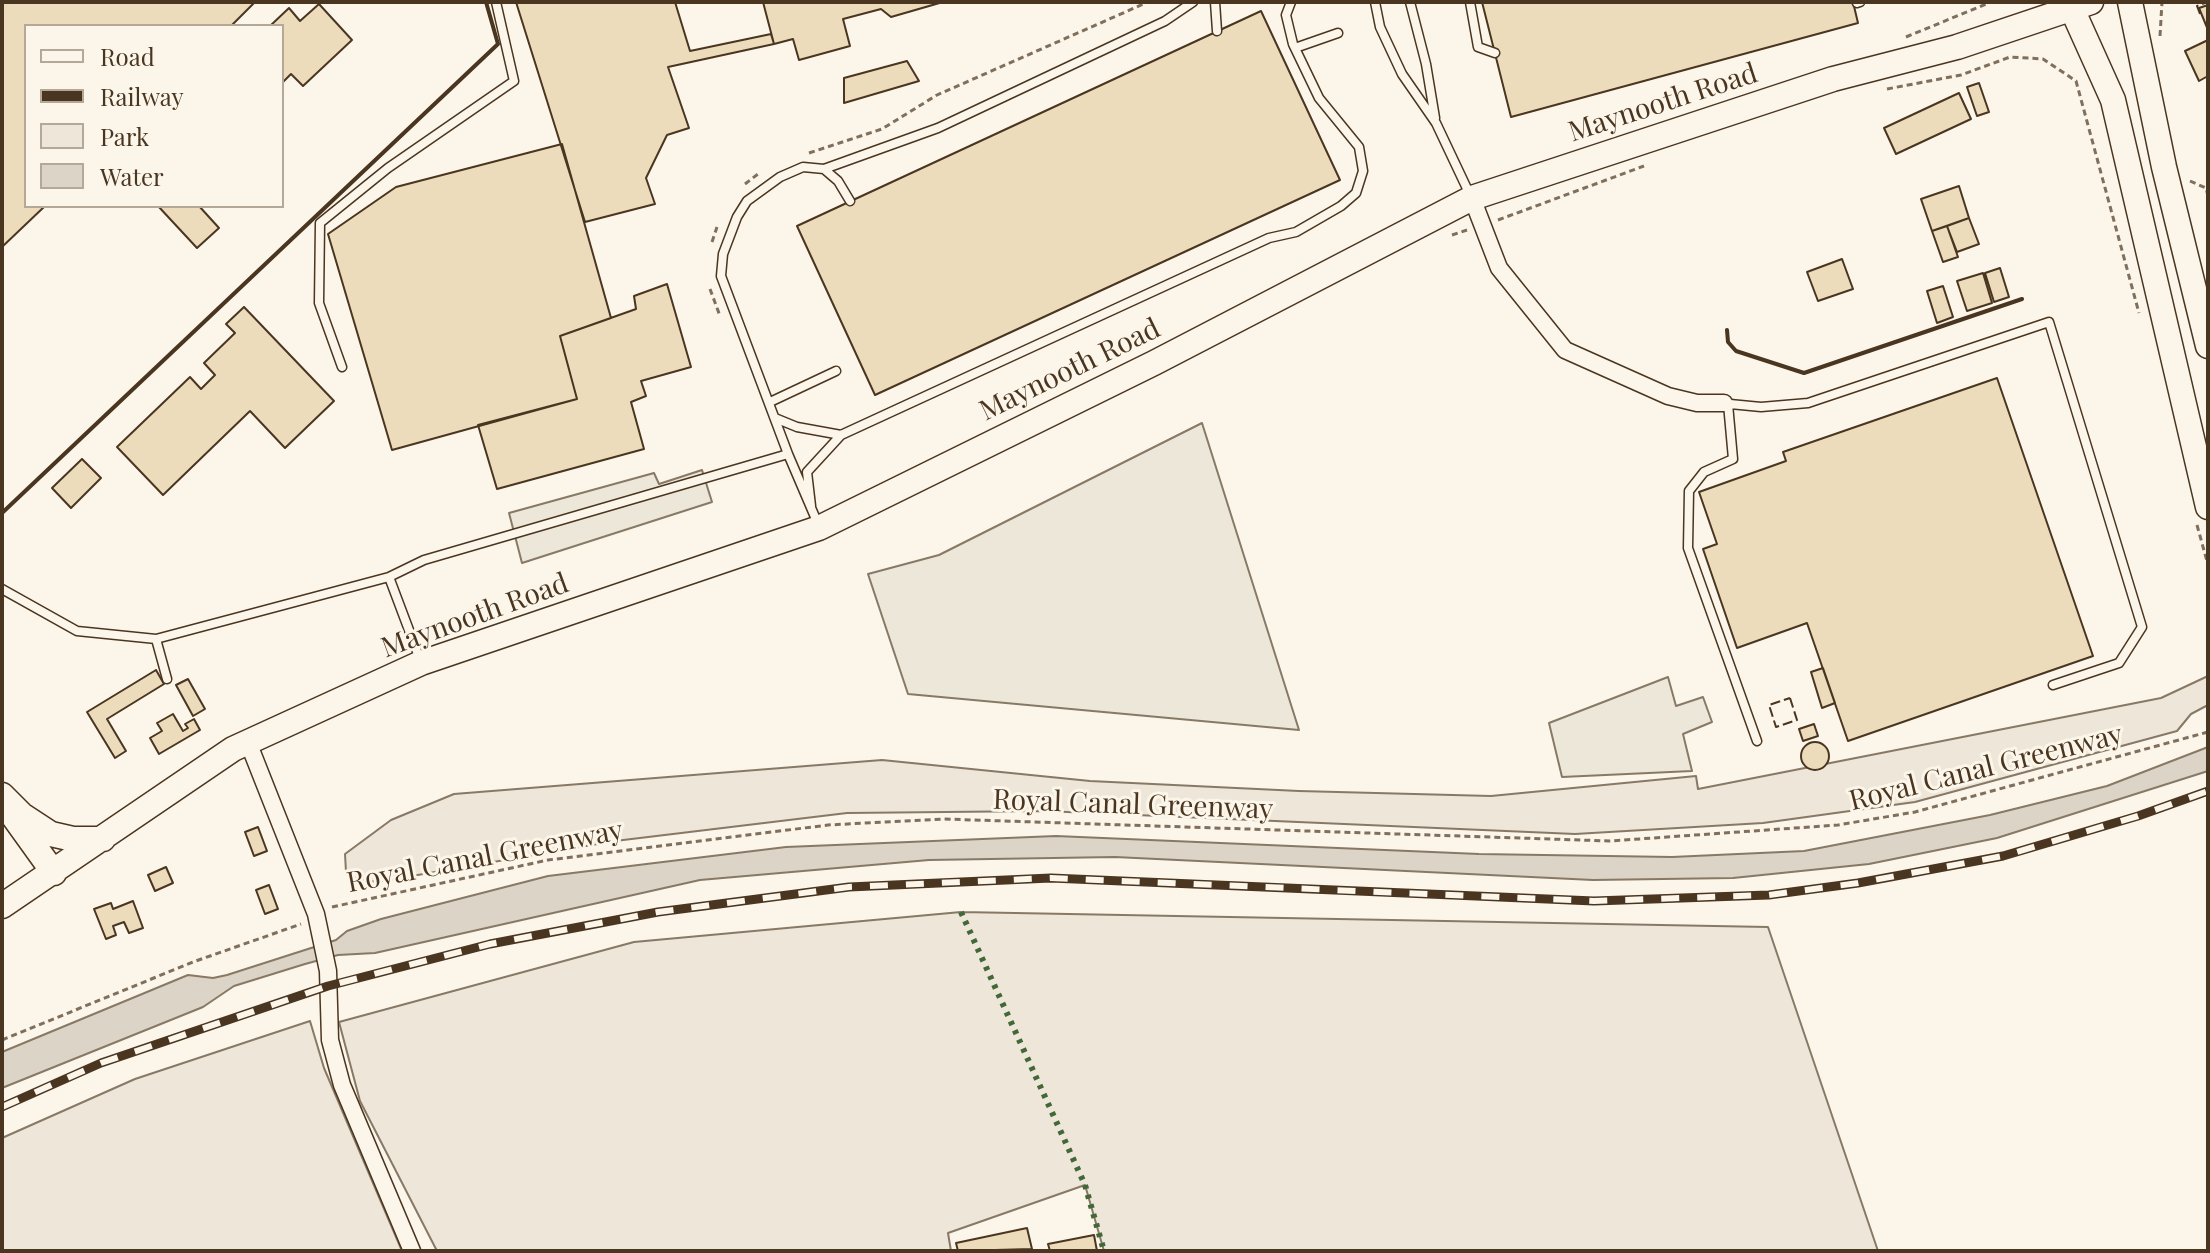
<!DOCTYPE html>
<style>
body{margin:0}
#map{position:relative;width:2210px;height:1253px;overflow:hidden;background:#fbf6e9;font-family:"Playfair Display",serif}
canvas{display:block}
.frame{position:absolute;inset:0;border:4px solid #4a3520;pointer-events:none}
.legend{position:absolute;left:24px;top:24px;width:260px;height:184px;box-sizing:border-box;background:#fbf6e9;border:2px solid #b4a999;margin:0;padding:10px 14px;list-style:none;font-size:24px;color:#4a3520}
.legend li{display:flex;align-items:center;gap:16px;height:40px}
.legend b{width:40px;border:2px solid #b4a999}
</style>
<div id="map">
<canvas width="2210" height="1253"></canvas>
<div class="frame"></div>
<ul class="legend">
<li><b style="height:10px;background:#fbf6e9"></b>Road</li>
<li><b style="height:10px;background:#4a3520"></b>Railway</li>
<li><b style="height:22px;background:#ede6d9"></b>Park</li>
<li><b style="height:22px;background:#dcd4c6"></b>Water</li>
</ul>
</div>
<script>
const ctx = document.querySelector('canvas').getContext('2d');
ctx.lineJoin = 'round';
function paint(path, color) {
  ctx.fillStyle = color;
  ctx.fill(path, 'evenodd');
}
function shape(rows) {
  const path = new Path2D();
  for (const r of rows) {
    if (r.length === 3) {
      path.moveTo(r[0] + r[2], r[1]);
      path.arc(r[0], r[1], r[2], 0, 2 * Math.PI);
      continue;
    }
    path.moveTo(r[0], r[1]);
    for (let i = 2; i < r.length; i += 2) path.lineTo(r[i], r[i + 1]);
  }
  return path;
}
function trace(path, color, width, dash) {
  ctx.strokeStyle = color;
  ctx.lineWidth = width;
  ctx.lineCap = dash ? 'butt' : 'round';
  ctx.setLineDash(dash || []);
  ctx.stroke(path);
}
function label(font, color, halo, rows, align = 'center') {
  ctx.font = font + ' "Playfair Display",serif';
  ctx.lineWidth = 6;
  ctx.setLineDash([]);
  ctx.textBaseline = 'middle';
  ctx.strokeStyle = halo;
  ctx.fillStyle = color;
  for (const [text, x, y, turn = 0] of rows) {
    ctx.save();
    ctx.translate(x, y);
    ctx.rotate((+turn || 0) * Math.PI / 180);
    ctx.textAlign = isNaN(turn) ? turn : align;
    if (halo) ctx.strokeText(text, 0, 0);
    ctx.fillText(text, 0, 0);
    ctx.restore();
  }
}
const green = shape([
 [2208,676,2208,705,2191,714,2177,731,1915,802,1763,823,1575,834,1044,811,847,813,615,841,377,882,349,877,346,872,345,854,391,820,454,794,882,760,1090,781,1299,791,1491,796,1696,776,1698,789,2161,698,2208,676],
 [961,912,1768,927,1878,1251,1104,1251,1085,1185,948,1233,951,1251,437,1251,360,1101,339,1022,634,942,961,912],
 [310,1021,324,1068,402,1251,2,1251,2,1138,135,1079,310,1021]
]);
const parking = shape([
 [1202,423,1299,730,908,694,868,574,939,555,1202,423],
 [702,470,712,502,522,563,509,513,654,473,659,484,702,470],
 [1668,677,1676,706,1703,697,1712,722,1683,734,1692,771,1562,777,1549,723,1668,677]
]);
const water = shape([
 [2208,747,2208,771,1997,838,1869,864,1733,878,1593,880,1115,857,929,860,700,880,375,953,338,955,305,964,234,986,203,1007,2,1088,2,1052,188,975,213,978,227,975,336,940,347,931,381,919,548,876,786,847,1056,836,1479,854,1672,857,1804,851,1990,815,2107,786,2208,747]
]);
const building = shape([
 [2,2,255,2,231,26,26,26,26,206,45,206,2,247,2,2],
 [516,2,675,2,690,51,771,34,774,44,668,67,689,128,667,135,646,178,655,204,585,222,516,2],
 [763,2,943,2,891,17,881,9,843,19,850,46,799,60,793,39,774,44,763,2],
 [1482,2,1853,2,1858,23,1511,117,1482,2],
 [319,4,352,40,303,86,291,74,282,83,282,26,270,26,289,8,300,21,319,4],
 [2208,5,2208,30,2199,8,2208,5],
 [1261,11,1340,180,875,395,797,226,1261,11],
 [2208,40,2208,76,2199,81,2185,51,2208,40],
 [907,61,919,81,844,103,844,78,907,61],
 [1979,83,1989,112,1977,116,1967,87,1979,83],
 [1959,93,1971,119,1896,154,1884,128,1959,93],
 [562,144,611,318,560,336,577,399,392,450,328,234,396,187,562,144],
 [1959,186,1969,218,1932,231,1921,199,1959,186],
 [158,206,199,206,219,228,197,248,158,206],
 [1969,218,1979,244,1957,252,1947,226,1969,218],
 [1947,226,1958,257,1943,262,1932,231,1947,226],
 [1842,259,1853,289,1818,301,1807,272,1842,259],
 [2000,268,2009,297,1994,302,1985,273,2000,268],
 [1983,273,1992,303,1967,311,1957,281,1983,273],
 [667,284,691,367,641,381,646,396,631,402,644,449,497,489,478,425,577,399,560,336,636,309,634,296,667,284],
 [1943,286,1953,317,1937,323,1927,291,1943,286],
 [244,307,334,401,285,448,250,411,163,495,117,447,190,377,201,389,215,375,204,363,235,333,226,324,244,307],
 [1997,378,2093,656,1848,741,1807,623,1737,648,1703,549,1717,544,1699,492,1786,461,1783,452,1997,378],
 [82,459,101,478,71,508,52,488,82,459],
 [1823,668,1835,703,1822,708,1811,672,1823,668],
 [156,670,164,684,107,719,126,751,115,758,87,712,156,670],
 [188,679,205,709,193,716,176,685,188,679],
 [173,714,183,731,188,728,185,724,194,719,200,730,159,754,150,738,162,731,157,723,173,714],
 [1814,724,1818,736,1803,741,1799,729,1814,724],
 [1815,756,14],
 [258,827,267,851,254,856,245,832,258,827],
 [166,867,173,883,155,891,148,875,166,867],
 [269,885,278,909,265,914,256,890,269,885],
 [133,901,143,928,129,933,124,922,113,926,116,935,106,939,94,909,111,903,113,909,133,901],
 [1027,1228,1032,1249,958,1251,956,1243,1027,1228],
 [1094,1235,1097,1251,1050,1251,1048,1244,1094,1235]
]);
const path = shape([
 [1309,2,1310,2],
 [2160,36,2162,2],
 [1906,37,1991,2],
 [1887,89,1961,75,2010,57,2043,59,2076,81,2139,313],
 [809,153,882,129,937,95,1148,2],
 [2190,181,2206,188,2208,196],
 [745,184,758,174],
 [1498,220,1644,166],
 [1452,235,1467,230],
 [712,242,717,227],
 [710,289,720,316],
 [2197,525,2208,565],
 [332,907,548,860,828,825,944,819,1610,841,1838,825,1915,812,2208,732],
 [2,1040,193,962,301,924]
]);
const lane = shape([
 [1215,2,1217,31],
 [1375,2,1380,27,1402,74,1436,123,1471,197],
 [1410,2,1426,64,1435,118],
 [1470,2,1478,47,1495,53],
 [1857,3,1860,2],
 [1295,48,1338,33],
 [824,169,938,128,1165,21,1193,2],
 [342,367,319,303,320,223,388,168,514,81,496,2],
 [770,402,836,371],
 [1728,404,1733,459,1704,472,1689,491,1688,548,1757,741],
 [1730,404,1761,407,1808,403,2049,322,2142,627,2119,663,2053,685],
 [775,418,797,427,841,435,1269,238,1296,232,1341,206,1356,193,1363,171,1359,147,1319,98,1293,44,1286,15,1291,2],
 [788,454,815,517],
 [811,506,807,472,841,435],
 [389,577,424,560,788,454,721,276,723,254,737,217,747,201,780,177,803,167,824,169,838,181,850,201],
 [2,589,77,631,156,639,389,577,421,662],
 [156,639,167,679]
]);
const street = shape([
 [1472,198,1499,268,1565,350,1668,396,1697,403,1724,403],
 [248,742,316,914,328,971,330,1040,342,1085,412,1251]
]);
const secondary = shape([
 [2130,2,2164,167,2208,346],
 [2072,9,2113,100,2208,507],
 [2,795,22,815,51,834,73,839,103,839],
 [13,816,54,873],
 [2,906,233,749,421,663,819,528,1154,363,1472,198,1833,79,1957,47,2091,2]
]);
const rail = shape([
 [2,1107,101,1063,328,986,490,944,658,912,849,887,1051,878,1594,901,1769,895,1858,883,2003,856,2138,816,2208,791]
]);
const hedge = shape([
 [961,912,1085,1185,1104,1251]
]);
const fence = shape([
 [2200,14,2197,6,2208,2],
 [1790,698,1797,720,1776,727,1769,705,1790,698]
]);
const wall = shape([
 [1727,330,1728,342,1736,351,1804,373,2022,299],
 [2,513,498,44,486,2]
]);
const streetNames = [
 ["Maynooth Road",1663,103,-18],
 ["Maynooth Road",1070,370,-26],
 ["Maynooth Road",475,616,-20],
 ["Royal Canal Greenway",1986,768,-14],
 ["Royal Canal Greenway",1133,805,2],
 ["Royal Canal Greenway",485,857,-11]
];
paint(green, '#ede6d9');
trace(green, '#887966', 2);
paint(parking, '#ede7d9');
trace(parking, '#887966', 2);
paint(water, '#dcd4c6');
trace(water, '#887966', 2);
paint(building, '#ecdcbc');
trace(building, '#4a3520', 2);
trace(lane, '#4a3520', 11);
trace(street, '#4a3520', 19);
trace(secondary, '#4a3520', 27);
trace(path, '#7f6f5c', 3, [6, 4]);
trace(lane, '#fbf6e9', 8);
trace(street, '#fbf6e9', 16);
trace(secondary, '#fbf6e9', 24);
trace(rail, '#4a3520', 9);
trace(rail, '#fbf6e9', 6, [18]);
trace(hedge, '#436837', 6, [4, 6]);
trace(fence, '#4a3520', 2, [10, 4]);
trace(wall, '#4a3520', 4);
label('28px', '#4a3520', '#fbf6e9', streetNames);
</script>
